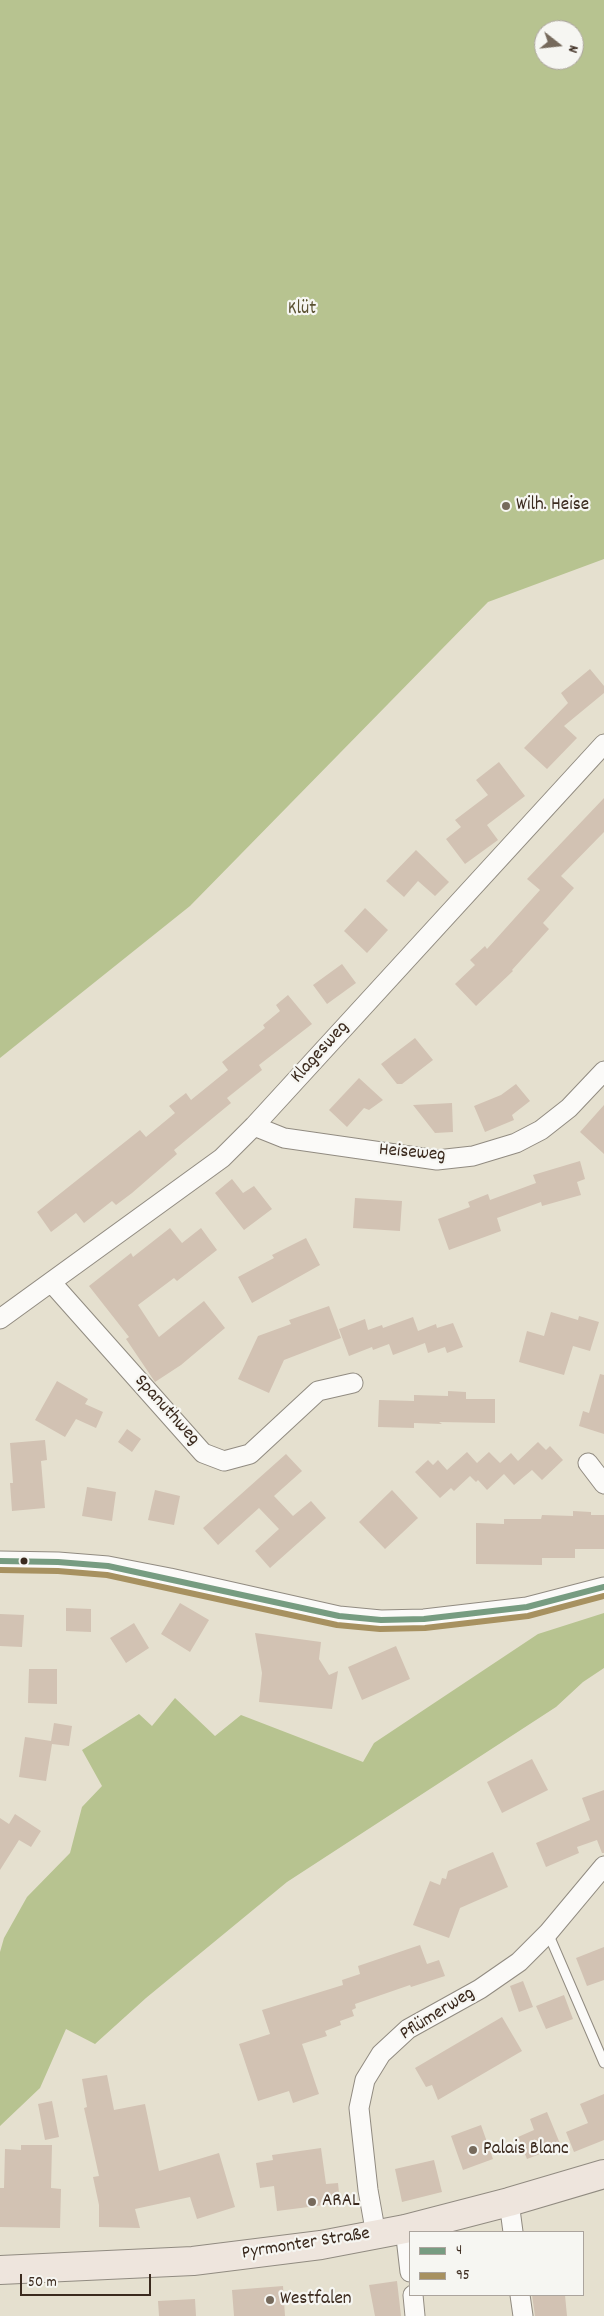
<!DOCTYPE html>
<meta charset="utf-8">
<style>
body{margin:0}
#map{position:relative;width:604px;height:2316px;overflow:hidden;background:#e5e0cf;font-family:Dekko,sans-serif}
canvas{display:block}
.legend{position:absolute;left:409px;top:2231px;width:175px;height:65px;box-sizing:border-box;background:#f6f6f2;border:1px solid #aba49d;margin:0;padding:6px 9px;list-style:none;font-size:15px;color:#3b2a1e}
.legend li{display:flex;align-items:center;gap:10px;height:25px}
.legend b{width:25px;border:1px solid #aba49d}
.north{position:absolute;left:534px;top:20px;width:50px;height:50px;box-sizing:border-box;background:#f6f6f2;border:1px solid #aba49d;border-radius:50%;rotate:106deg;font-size:14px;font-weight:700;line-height:20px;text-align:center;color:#3b2a1e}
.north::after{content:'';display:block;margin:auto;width:18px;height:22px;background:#766a5c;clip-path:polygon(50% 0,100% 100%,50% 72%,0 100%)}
.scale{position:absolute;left:20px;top:2274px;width:131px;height:22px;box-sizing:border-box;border:2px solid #3b2a1e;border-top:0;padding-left:6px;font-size:15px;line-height:18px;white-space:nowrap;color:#3b2a1e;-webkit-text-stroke:4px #f6f6f2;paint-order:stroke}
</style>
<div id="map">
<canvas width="604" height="2316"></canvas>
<ul class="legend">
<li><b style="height:6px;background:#779c81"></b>4</li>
<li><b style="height:6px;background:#a79160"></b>95</li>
</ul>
<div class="north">N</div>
<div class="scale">50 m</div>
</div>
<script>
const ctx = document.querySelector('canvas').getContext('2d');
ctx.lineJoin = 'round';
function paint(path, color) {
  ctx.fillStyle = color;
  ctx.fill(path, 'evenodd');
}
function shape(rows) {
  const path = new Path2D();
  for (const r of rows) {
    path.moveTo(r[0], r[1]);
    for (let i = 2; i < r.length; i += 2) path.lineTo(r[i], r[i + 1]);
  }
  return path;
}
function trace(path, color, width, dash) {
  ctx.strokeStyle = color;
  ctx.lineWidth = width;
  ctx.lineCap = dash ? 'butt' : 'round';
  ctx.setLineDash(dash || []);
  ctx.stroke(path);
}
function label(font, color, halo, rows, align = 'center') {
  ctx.font = font + ' Dekko,sans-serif';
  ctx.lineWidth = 4.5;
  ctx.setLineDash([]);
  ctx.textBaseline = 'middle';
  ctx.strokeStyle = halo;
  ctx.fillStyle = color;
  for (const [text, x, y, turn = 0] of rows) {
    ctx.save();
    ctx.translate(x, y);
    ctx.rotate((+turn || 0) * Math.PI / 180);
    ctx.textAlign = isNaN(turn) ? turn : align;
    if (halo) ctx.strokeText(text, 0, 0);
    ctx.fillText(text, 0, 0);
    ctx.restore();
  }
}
const forest = shape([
 [0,0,604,0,604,559,488,602,190,906,0,1058],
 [544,30,574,30,574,60,544,60],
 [604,1613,604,1668,583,1682,556,1707,287,1882,146,1998,95,2044,66,2029,40,2088,0,2126,0,1952,4,1938,27,1897,70,1853,82,1807,102,1786,82,1750,139,1714,152,1726,175,1698,215,1736,241,1715,363,1762,374,1743,538,1634]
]);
const building = shape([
 [590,669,604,686,604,693,564,726,577,738,547,769,524,748,568,703,561,693],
 [499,762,525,796,487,825,498,840,465,864,446,839,461,827,455,820,488,795,476,780],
 [604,798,604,832,561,876,574,888,543,923,549,929,512,970,513,971,476,1006,455,984,475,965,470,960,485,946,487,949,540,890,527,879],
 [416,850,449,882,435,896,418,881,404,897,386,881],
 [365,908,388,930,367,953,344,931],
 [342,964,356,983,327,1004,313,985],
 [288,995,312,1024,259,1065,262,1070,227,1098,231,1103,174,1150,177,1154,132,1193,116,1205,112,1201,84,1223,76,1213,51,1232,37,1212,140,1130,146,1137,175,1113,169,1106,186,1093,191,1100,228,1070,222,1062,265,1028,263,1025,280,1011,276,1005],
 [415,1038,433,1060,402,1084,397,1084,381,1064],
 [359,1078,383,1100,369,1110,364,1108,347,1127,329,1110],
 [516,1084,530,1101,512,1115,514,1120,485,1132,474,1106,501,1095],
 [452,1103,453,1132,435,1133,413,1105],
 [604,1105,604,1154,580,1132],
 [580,1161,585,1179,577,1182,581,1195,542,1206,541,1202,497,1218,501,1231,449,1250,438,1219,470,1207,468,1202,488,1194,490,1200,536,1183,533,1175],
 [232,1179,243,1193,254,1186,272,1209,244,1230,215,1193],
 [355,1198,402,1201,400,1231,353,1228],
 [170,1228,182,1243,201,1228,217,1250,177,1281,174,1278,138,1305,159,1337,204,1301,225,1328,181,1365,155,1382,126,1339,129,1337,89,1286,131,1253,133,1257],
 [306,1238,320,1265,252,1303,238,1277,274,1258,272,1255],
 [329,1306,341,1338,284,1360,269,1393,238,1379,258,1336,291,1324,289,1320],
 [551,1312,578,1320,579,1316,599,1322,590,1351,573,1346,564,1375,519,1362,527,1331,544,1336],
 [413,1317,418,1331,436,1324,437,1328,453,1323,463,1347,447,1353,445,1347,428,1353,425,1343,393,1355,389,1344,373,1350,372,1347,349,1356,339,1329,365,1319,368,1330,382,1325,383,1328],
 [600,1374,604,1375,604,1434,579,1426,583,1411,589,1413],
 [57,1381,88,1399,85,1404,103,1412,96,1428,76,1419,65,1437,35,1420],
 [448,1391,466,1392,466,1399,495,1399,495,1423,439,1422,442,1424,414,1423,414,1428,378,1427,379,1400,414,1401,414,1395,448,1396],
 [127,1429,141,1439,132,1452,118,1442],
 [45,1440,47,1460,41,1461,45,1508,12,1511,10,1483,13,1483,10,1443],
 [538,1442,546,1450,550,1446,563,1460,542,1480,532,1470,514,1485,504,1474,487,1490,478,1480,476,1482,470,1476,454,1491,451,1488,440,1498,415,1472,428,1460,433,1465,438,1460,447,1470,467,1452,477,1463,489,1452,500,1463,511,1453,518,1461],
 [286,1454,302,1471,274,1496,293,1516,311,1501,326,1518,270,1568,255,1551,279,1529,259,1508,218,1545,203,1528],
 [87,1487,116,1492,112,1521,82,1516],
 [155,1490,180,1496,174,1525,148,1520],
 [392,1490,418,1518,385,1549,359,1522],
 [573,1511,591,1512,591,1515,604,1515,604,1549,575,1549,575,1558,542,1558,542,1565,476,1564,476,1523,504,1524,504,1519,541,1519,542,1515,573,1516],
 [180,1603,209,1620,190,1652,161,1634],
 [66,1608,91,1609,91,1632,66,1631],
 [0,1614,24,1615,22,1647,0,1646],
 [134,1623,149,1648,126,1663,110,1638],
 [255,1633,321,1642,319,1659,329,1675,338,1671,332,1709,259,1702,262,1673],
 [396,1646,410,1679,362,1700,348,1667],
 [29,1669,57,1669,57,1704,28,1703],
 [54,1723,72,1726,69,1746,52,1744,46,1781,19,1777,25,1737,51,1741],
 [532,1759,548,1790,502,1813,487,1782],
 [604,1790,604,1853,602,1853,597,1840,577,1847,579,1853,546,1867,536,1843,590,1820,582,1798],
 [15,1814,41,1831,31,1847,19,1840,0,1870,0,1818,9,1824],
 [493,1852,508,1887,460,1908,449,1938,413,1925,430,1881,440,1885,442,1878,446,1879,448,1871],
 [420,1945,427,1964,439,1960,445,1976,411,1987,410,1985,355,2004,356,2008,352,2010,354,2016,340,2021,341,2025,325,2031,327,2036,302,2044,319,2094,293,2103,289,2091,258,2101,239,2044,270,2034,262,2010,343,1985,342,1980,360,1974,358,1966],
 [604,1947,604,1980,587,1986,576,1958],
 [523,1981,533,2007,519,2012,510,1986],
 [564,1995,573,2019,546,2029,536,2006],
 [502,2017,522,2051,438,2100,432,2085,426,2087,415,2068],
 [107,2075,114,2110,145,2104,159,2171,219,2153,235,2207,197,2219,190,2197,135,2209,140,2228,99,2227,99,2205,93,2177,99,2176,84,2108,87,2107,82,2079],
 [604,2094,604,2140,574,2152,566,2132,588,2123,580,2104],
 [52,2101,59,2137,45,2140,38,2104],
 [547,2112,561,2146,527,2159,518,2137,534,2130,530,2119],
 [481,2125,493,2159,463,2170,451,2136],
 [21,2145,52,2145,51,2188,61,2189,60,2228,0,2227,0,2188,4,2188,5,2149,21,2150],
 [321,2148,326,2184,338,2183,340,2203,277,2211,274,2186,260,2188,256,2163,273,2160,272,2155],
 [434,2160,442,2192,402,2202,395,2169],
 [397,2281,401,2316,375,2316,369,2285],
 [283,2286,285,2316,234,2316,232,2290],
 [532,2295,565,2295,567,2316,535,2316],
 [195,2299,196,2316,159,2316,158,2301]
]);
const service = shape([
 [548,1933,604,2063]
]);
const minor = shape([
 [254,1126,284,1138,437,1160,473,1156,516,1143,541,1130,569,1108,604,1071],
 [51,1282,203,1453,224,1461,250,1454,318,1391,353,1383],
 [0,1319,222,1158,254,1126,604,744],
 [588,1463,604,1484],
 [0,1561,58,1562,108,1566,170,1578,339,1616,381,1620,424,1619,527,1607,604,1587],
 [509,2202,513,2232],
 [405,2229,410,2272],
 [376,2235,368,2190,359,2108,365,2080,381,2054,408,2029,480,1989,519,1962,548,1933,604,1866],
 [413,2295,415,2316],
 [520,2295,523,2316]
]);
const primary = shape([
 [0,2270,193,2261,321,2245,405,2229,509,2202,604,2174]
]);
const bus1 = shape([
 [0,1561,58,1562,108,1566,339,1616,381,1620,424,1619,527,1607,604,1587]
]);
const bus2 = shape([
 [0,1570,58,1571,107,1575,337,1625,380,1629,425,1628,528,1616,604,1596]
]);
const markers = [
 [506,506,5,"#766a5c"],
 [24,1561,4.5,"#3b2a1e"],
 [473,2150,5,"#766a5c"],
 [312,2202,5,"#766a5c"],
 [270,2300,5,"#766a5c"]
];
const parkNames = [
 ["Klüt",302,310]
];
const poiNames = [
 ["Wilh. Heise",516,506],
 ["Palais Blanc",483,2150],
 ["ARAL",322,2202],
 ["Westfalen",280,2300]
];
const streetNames = [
 ["Klagesweg",321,1053,-48],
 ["Heiseweg",412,1154,5],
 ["Spanuthweg",166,1411,48],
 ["Pflümerweg",438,2015,-32],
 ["Pyrmonter Straße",306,2245,-9]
];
paint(forest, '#b7c390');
paint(building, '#d2c2b3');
trace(service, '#918b81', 11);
trace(minor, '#918b81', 21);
trace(primary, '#918b81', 30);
trace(service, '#fbfaf8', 9);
trace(minor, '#fbfaf8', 19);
trace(primary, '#eee5dd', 28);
trace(bus1, '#779c81', 6);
trace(bus2, '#a79160', 6);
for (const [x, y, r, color] of markers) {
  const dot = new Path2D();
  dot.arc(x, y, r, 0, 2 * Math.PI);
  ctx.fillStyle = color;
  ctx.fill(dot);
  trace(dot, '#f6f6f2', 2);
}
label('19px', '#5a5131', '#f6f6f2', parkNames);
label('19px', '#3b2a1e', '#f6f6f2', poiNames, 'left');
label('19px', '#3b2a1e', '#f6f6f2', streetNames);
</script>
